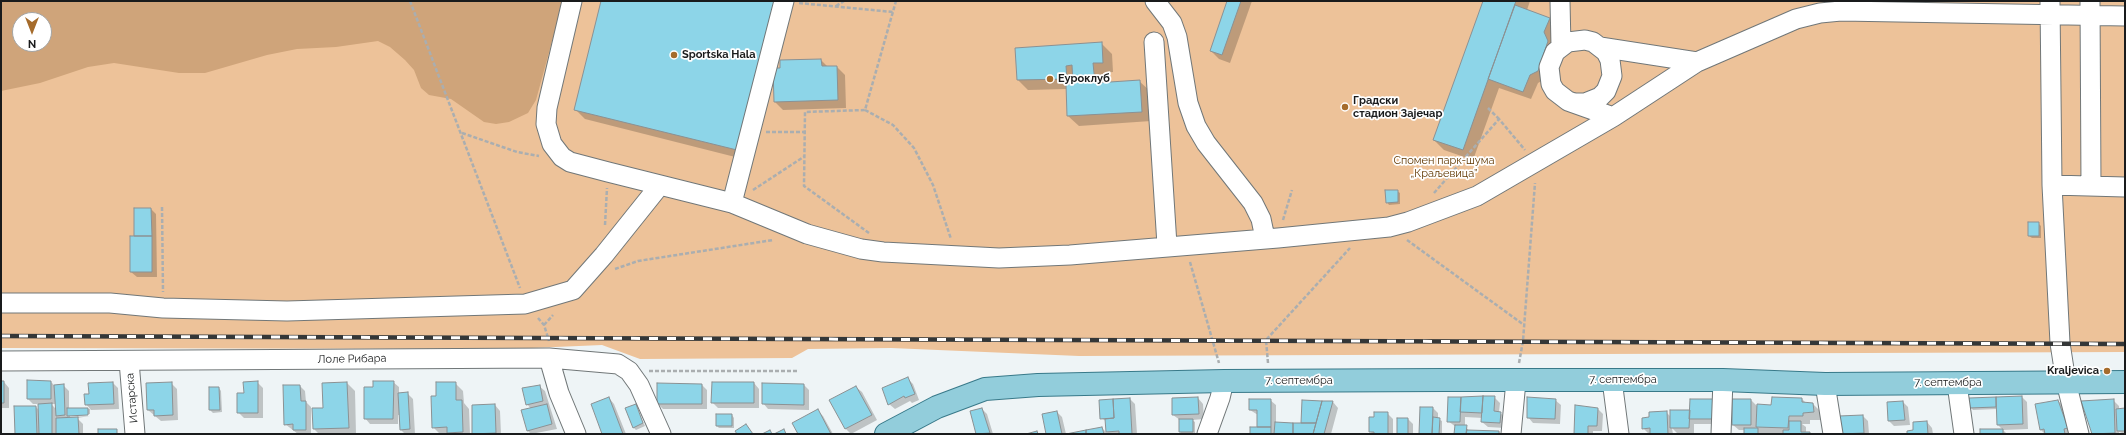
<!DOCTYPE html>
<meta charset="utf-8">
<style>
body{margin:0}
#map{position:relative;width:2126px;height:435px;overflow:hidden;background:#eef4f6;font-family:Raleway,sans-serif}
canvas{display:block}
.frame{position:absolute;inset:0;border:2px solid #191b1c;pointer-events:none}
.north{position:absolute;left:12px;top:12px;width:40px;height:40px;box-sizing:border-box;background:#fff;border:1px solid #a3a4a4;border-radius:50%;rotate:180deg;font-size:11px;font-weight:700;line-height:16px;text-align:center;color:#191b1c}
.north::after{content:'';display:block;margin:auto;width:14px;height:18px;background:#a56b2b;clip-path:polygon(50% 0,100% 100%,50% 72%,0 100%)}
</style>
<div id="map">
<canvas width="2126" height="435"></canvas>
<div class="frame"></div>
<div class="north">N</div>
</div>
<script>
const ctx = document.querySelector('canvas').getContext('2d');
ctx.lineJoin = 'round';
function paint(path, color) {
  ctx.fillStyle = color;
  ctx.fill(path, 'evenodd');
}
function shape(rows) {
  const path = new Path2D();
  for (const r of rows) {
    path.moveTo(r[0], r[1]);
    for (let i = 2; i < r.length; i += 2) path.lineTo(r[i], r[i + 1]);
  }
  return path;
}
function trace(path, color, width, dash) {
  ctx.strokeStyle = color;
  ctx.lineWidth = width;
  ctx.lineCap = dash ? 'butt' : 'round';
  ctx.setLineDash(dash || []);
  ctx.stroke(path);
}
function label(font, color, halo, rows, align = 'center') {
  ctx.font = font + ' Raleway,sans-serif';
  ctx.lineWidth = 3.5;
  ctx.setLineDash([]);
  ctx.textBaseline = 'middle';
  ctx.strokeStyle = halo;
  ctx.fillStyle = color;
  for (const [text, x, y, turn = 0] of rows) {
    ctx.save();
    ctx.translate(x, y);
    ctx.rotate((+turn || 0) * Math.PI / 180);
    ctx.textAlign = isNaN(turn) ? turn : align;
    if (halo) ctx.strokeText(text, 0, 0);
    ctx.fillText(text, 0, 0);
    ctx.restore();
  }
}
const green = shape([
 [1,1,2125,1,2125,352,1079,356,891,348,808,349,792,358,640,359,602,345,509,349,1,348],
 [20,20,44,20,44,44,20,44]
]);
const forest = shape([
 [1,1,563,1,536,100,528,113,509,122,496,124,484,122,451,99,429,95,421,88,414,70,405,60,390,47,378,41,336,47,297,49,267,55,205,73,179,73,114,63,88,67,40,83,1,91],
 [20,20,44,20,44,44,20,44]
]);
const shadow = shape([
 [602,1,747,160,585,119,575,109],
 [1228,1,1252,1,1230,63,1219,59,1211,51],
 [1484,1,1530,1,1527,10,1549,19,1557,27,1545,79,1538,83,1531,99,1499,88,1473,160,1444,150,1434,140],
 [1101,43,1112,54,1113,72,1103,73,1104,83,1139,81,1150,91,1151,121,1079,126,1068,116,1067,89,1028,90,1018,80],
 [821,60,828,67,837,67,845,75,846,108,783,110,775,102,774,69],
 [1397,191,1400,193,1400,204,1389,205,1387,202],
 [151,209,156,214,157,277,137,277,131,272],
 [2038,223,2041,226,2041,238,2032,238,2029,236],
 [907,378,913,384,919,400,912,403,910,401,895,409,889,404],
 [1,382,4,382,9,388,9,408,1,408],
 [51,382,55,386,63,385,69,391,69,409,90,409,90,414,70,415,70,417,90,416,77,418,83,424,83,434,16,434,36,407,39,410,39,404,33,404,28,399],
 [51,404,56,404,56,409],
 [257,382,263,388,263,418,244,418,238,412,245,393],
 [393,382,399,387,399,394,407,393,413,399,415,434,405,434,401,430,400,415,398,415,398,424,370,424,365,418,374,388],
 [113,383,118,388,119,409,91,410,86,404,90,395],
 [171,383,177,389,178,420,161,421,148,410,147,384],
 [347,383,355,391,356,434,319,434,314,429,324,409],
 [455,383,463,391,464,403,469,409,470,434,440,434,433,427,437,397],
 [754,383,759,389,759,408,718,408,712,402],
 [702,385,707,390,707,409,663,409,658,404],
 [804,385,809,390,809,410,768,409,763,403],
 [300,386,305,391,306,402,311,407,311,434,298,434,285,424],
 [539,386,545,391,557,429,531,434,527,430,531,409,527,404],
 [856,387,862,392,877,420,851,434,845,428],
 [210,388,219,388,221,391,222,412,213,413,210,410],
 [1494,397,1500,403,1499,412,1506,418,1505,428,1488,427,1482,422,1483,418,1465,417,1465,426,1469,431,1499,432,1501,434,1455,434,1456,427,1448,421,1449,398],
 [2022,397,2027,402,2028,429,2003,430,2007,434,1981,434,2003,430,1998,425,1997,409,1973,410,1970,407,1970,399],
 [609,398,614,404,626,434,604,434],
 [1198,398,1203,404,1204,419,1192,420,1195,422,1195,434,1182,434,1180,432,1180,420,1173,415],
 [1130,399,1135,404,1137,434,1109,434,1107,432,1108,434,1071,434,1102,428,1107,433,1106,421,1101,418,1100,401],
 [1802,399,1806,403,1813,404,1821,412,1822,420,1810,420,1810,424,1802,424,1806,427,1806,433,1811,434,1745,434,1745,430,1739,430,1733,425,1751,400,1758,407],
 [1270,400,1276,405,1276,423,1302,424,1333,402,1338,408,1331,434,1251,434,1258,428,1258,415,1250,410],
 [1555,400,1561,405,1560,424,1533,423,1528,417],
 [1691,400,1722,424,1694,424,1694,433,1677,433,1672,428,1673,434,1649,434,1643,428,1650,418,1666,412,1671,417,1691,411],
 [2113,400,2119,406,2119,410,2125,409,2125,434,2119,432,2119,434,2093,434,2082,402],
 [2058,401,2064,406,2071,434,2045,434,2040,429],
 [1903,402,1908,407,1910,425,1894,426,1889,421],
 [495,405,500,411,501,434,474,434],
 [635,405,645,426,636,430,633,427],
 [1433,408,1438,413,1438,419,1442,421,1442,434,1420,434],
 [982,409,987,414,993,434,977,434,971,412],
 [1598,409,1603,414,1602,431,1593,431,1593,434,1575,434],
 [818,411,823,416,833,434,799,434],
 [1057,412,1062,417,1066,434,1047,434],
 [1387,413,1393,419,1393,434,1373,434,1370,431,1375,418],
 [732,415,734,418,734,428,719,428,716,425],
 [1863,416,1868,421,1869,434,1842,434],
 [1398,419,1408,419,1413,424,1413,434,1398,434],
 [1927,422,1932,428,1933,434,1908,434]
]);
const building = shape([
 [601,1,775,1,737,150,574,110,601,1],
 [1227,1,1241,1,1222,55,1210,51,1227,1],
 [1483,1,1516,1,1463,150,1433,140,1483,1],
 [1515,5,1550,18,1544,32,1548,41,1538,71,1530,75,1523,92,1488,79,1515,5],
 [1102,42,1103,63,1093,63,1095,83,1140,80,1142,112,1067,116,1066,84,1073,84,1072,65,1066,66,1067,79,1017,80,1015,48,1102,42],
 [821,59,822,66,837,66,838,100,774,102,773,68,780,68,780,60,821,59],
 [1385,190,1398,190,1398,202,1386,203,1385,190],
 [134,208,151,208,152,236,134,236,134,208],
 [2028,222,2039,222,2039,236,2028,236,2028,222],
 [130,236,152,236,152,272,130,272,130,236],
 [908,377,915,394,905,398,904,396,888,405,882,388,908,377],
 [27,380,51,381,51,399,27,399,27,380],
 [1,381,4,381,4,403,1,403,1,381],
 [258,381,258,413,237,413,237,393,244,393,243,382,258,381],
 [373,381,394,381,393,419,364,419,364,387,373,387,373,381],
 [113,382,114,404,85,405,84,394,89,394,88,383,113,382],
 [172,382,173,415,154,416,154,410,147,410,146,383,172,382],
 [347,382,349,428,313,429,312,408,323,408,322,383,347,382],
 [436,382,456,382,456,400,462,400,463,432,447,433,447,427,432,428,431,396,436,396,436,382],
 [712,382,754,382,754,403,711,403,712,382],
 [657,383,702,384,702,404,657,404,657,383],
 [762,383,804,384,804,405,762,404,762,383],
 [64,384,65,415,56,416,54,385,64,384],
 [283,385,300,385,301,401,306,401,306,430,293,430,293,424,284,425,283,385],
 [540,385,543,401,526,405,522,388,540,385],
 [856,386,872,415,845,429,829,400,856,386],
 [209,387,219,387,220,410,209,410,209,387],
 [408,392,410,429,400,430,398,393,408,392],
 [1483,396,1482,413,1460,412,1461,397,1483,396],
 [1483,396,1495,396,1494,411,1501,412,1500,423,1481,422,1483,396],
 [2022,396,2023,424,1997,425,1996,397,2022,396],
 [609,397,623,434,602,434,591,404,609,397],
 [1198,397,1199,414,1172,415,1172,398,1198,397],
 [1448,397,1461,397,1460,422,1447,422,1448,397],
 [1527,397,1556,399,1555,419,1527,418,1527,397],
 [1772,397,1802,398,1802,402,1813,403,1814,412,1803,413,1803,416,1789,416,1788,428,1756,427,1757,404,1771,405,1772,397],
 [1996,397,1996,407,1969,408,1969,398,1996,397],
 [1130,398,1132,434,1119,434,1119,431,1106,432,1105,419,1114,418,1113,399,1130,398],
 [1113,399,1114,418,1100,419,1099,400,1113,399],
 [1249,399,1271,399,1271,427,1257,427,1257,410,1249,410,1249,399],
 [1690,399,1717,399,1717,419,1689,419,1690,399],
 [1732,399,1751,399,1751,425,1732,425,1732,399],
 [2114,399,2115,433,2092,434,2081,401,2114,399],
 [1302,400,1322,401,1316,423,1301,423,1302,400],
 [2058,400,2068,428,2064,429,2065,434,2045,434,2044,429,2040,430,2035,404,2058,400],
 [1322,401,1333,401,1324,434,1313,434,1322,401],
 [1903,401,1905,420,1888,421,1887,402,1903,401],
 [52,403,52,434,39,434,38,404,52,403],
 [495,404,496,433,472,434,472,405,495,404],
 [547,404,552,424,527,431,521,410,547,404],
 [636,404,643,423,633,428,625,408,636,404],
 [1575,405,1598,408,1597,426,1588,426,1588,434,1574,434,1575,405],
 [14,406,36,406,37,434,15,434,14,406],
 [1420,407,1433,407,1432,434,1419,434,1420,407],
 [67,408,88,408,88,415,67,416,67,408],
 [982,408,990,433,976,434,970,411,982,408],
 [2125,408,2125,431,2117,431,2116,409,2125,408],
 [818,409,831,434,798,434,792,423,818,409],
 [1670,410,1690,410,1689,428,1670,428,1670,410],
 [1057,411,1062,434,1046,434,1042,414,1057,411],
 [1667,411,1668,434,1650,434,1650,428,1642,429,1642,418,1649,417,1649,412,1667,411],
 [1374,412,1388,412,1388,434,1374,434,1374,432,1369,432,1369,417,1374,417,1374,412],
 [716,414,732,414,732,426,716,426,716,414],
 [1863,415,1864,433,1841,434,1839,416,1863,415],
 [78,417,79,434,56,434,56,418,78,417],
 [1433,417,1440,418,1439,434,1432,434,1433,417],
 [1397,418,1408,418,1408,434,1397,434,1397,418],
 [1179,419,1193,419,1193,432,1179,432,1179,419],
 [1789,421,1801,421,1801,432,1810,432,1810,434,1783,434,1783,430,1789,430,1789,421],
 [1927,421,1928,434,1907,434,1907,431,1913,430,1913,422,1927,421],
 [1275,422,1293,423,1293,434,1274,434,1275,422],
 [1293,423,1316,423,1313,434,1293,434,1293,423],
 [746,424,753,434,737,434,735,431,746,424],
 [1455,425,1467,425,1466,434,1454,434,1455,425],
 [1102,427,1104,434,1086,434,1086,430,1102,427],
 [1250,427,1271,427,1271,434,1250,434,1250,427],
 [1744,428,1758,428,1758,434,1744,434,1744,428],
 [98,429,117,429,117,434,98,434,98,429],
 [784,429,786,434,774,434,784,429],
 [1980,429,2003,429,2003,434,1980,434,1980,429],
 [770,430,772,434,762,434,770,430],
 [1086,430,1086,434,1066,434,1086,430],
 [1467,430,1499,431,1499,434,1466,434,1467,430],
 [1037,431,1038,434,1026,434,1037,431]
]);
const path = shape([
 [410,1,520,288],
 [799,3,893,12],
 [836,6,844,1],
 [1488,108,1499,119],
 [865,110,893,125,914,148,933,185,951,239],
 [766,132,805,132],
 [462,133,517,152,539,156],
 [753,190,805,156],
 [1434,193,1499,119,1525,150],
 [162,207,163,292],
 [1283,220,1292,190],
 [605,225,607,188],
 [869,233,804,186,805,112,865,110,896,1],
 [1407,240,1524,325],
 [1190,262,1219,363],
 [615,269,638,261,773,240],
 [538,318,544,325,549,341],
 [544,325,553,315],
 [1268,363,1266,340,1350,248],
 [1519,363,1523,341,1535,183],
 [649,371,798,371]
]);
const minor = shape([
 [572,1,547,108,546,124,552,144,562,157,570,162,608,172,732,203,807,234,861,249,883,252,999,258,1070,255,1278,238,1389,227,1408,222,1477,196,1613,117,1697,62,1796,19,1820,13,1841,11,2125,16],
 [1155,1,1172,23,1177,37,1188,103,1196,126,1206,143,1253,203,1261,219,1265,238],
 [1560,1,1561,46],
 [2090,1,2091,186],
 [2050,2,2052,185,2060,343,2066,382,2079,434],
 [1154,42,1167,245],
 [1600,47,1697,62],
 [1576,103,1585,103,1600,97,1606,91,1612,76,1610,60,1606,52,1593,42,1585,40,1568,42,1555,52,1549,67,1551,84,1555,91,1568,101,1613,117],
 [2052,185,2125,187],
 [732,203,784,1],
 [1,303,110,303,163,308,287,311,525,304,573,290,604,255,660,185],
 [549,358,559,393,576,434],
 [1,361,549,358,618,364,629,371,639,385,661,434],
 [129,361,135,434],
 [1612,380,1619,434],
 [1825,384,1833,434],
 [1957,384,1964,434],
 [1207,434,1220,398,1224,381],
 [1511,434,1516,381],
 [1721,434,1723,380]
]);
const major = shape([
 [886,434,937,407,985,389,1038,385,1224,381,1444,380,1723,380,1825,384,2125,382]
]);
const rail = shape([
 [1,336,2125,344]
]);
const markers = [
 [674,55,4,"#a56b2b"],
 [1050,79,4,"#a56b2b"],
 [1345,107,4,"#a56b2b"],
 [2107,371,4,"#a56b2b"]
];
const poiNames = [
 ["Sportska Hala",682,55],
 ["Еуроклуб",1058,79],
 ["Градски",1353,101],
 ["стадион Зајечар",1353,114],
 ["Kraljevica",2099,371,"right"]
];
const parkNames = [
 ["Спомен парк-шума",1444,161],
 ["„Краљевица”",1444,174]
];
const streetNames = [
 ["Лоле Рибара",352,359,-1],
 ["7. септембра",1623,380],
 ["7. септембра",1299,381],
 ["7. септембра",1948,383],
 ["Истарска",132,398,-95]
];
paint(green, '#edc299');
paint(forest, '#cfa47a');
paint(shadow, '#0003');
paint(building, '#8dd5e8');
trace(building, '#8b9193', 1);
trace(minor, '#717778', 21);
trace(major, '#387989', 24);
trace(path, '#aaaeb0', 2.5, [4, 2]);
trace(minor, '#fff', 19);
trace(major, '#92cddb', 22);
trace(rail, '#343738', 4.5);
trace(rail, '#fff', 3, [9]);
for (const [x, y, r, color] of markers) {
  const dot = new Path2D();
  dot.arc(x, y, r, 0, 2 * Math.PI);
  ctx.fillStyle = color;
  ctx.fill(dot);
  trace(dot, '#fff', 1.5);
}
label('bold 11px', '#191b1c', '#fff', poiNames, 'left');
label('11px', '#603700', '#fff', parkNames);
label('11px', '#191b1c', '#fff', streetNames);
</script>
